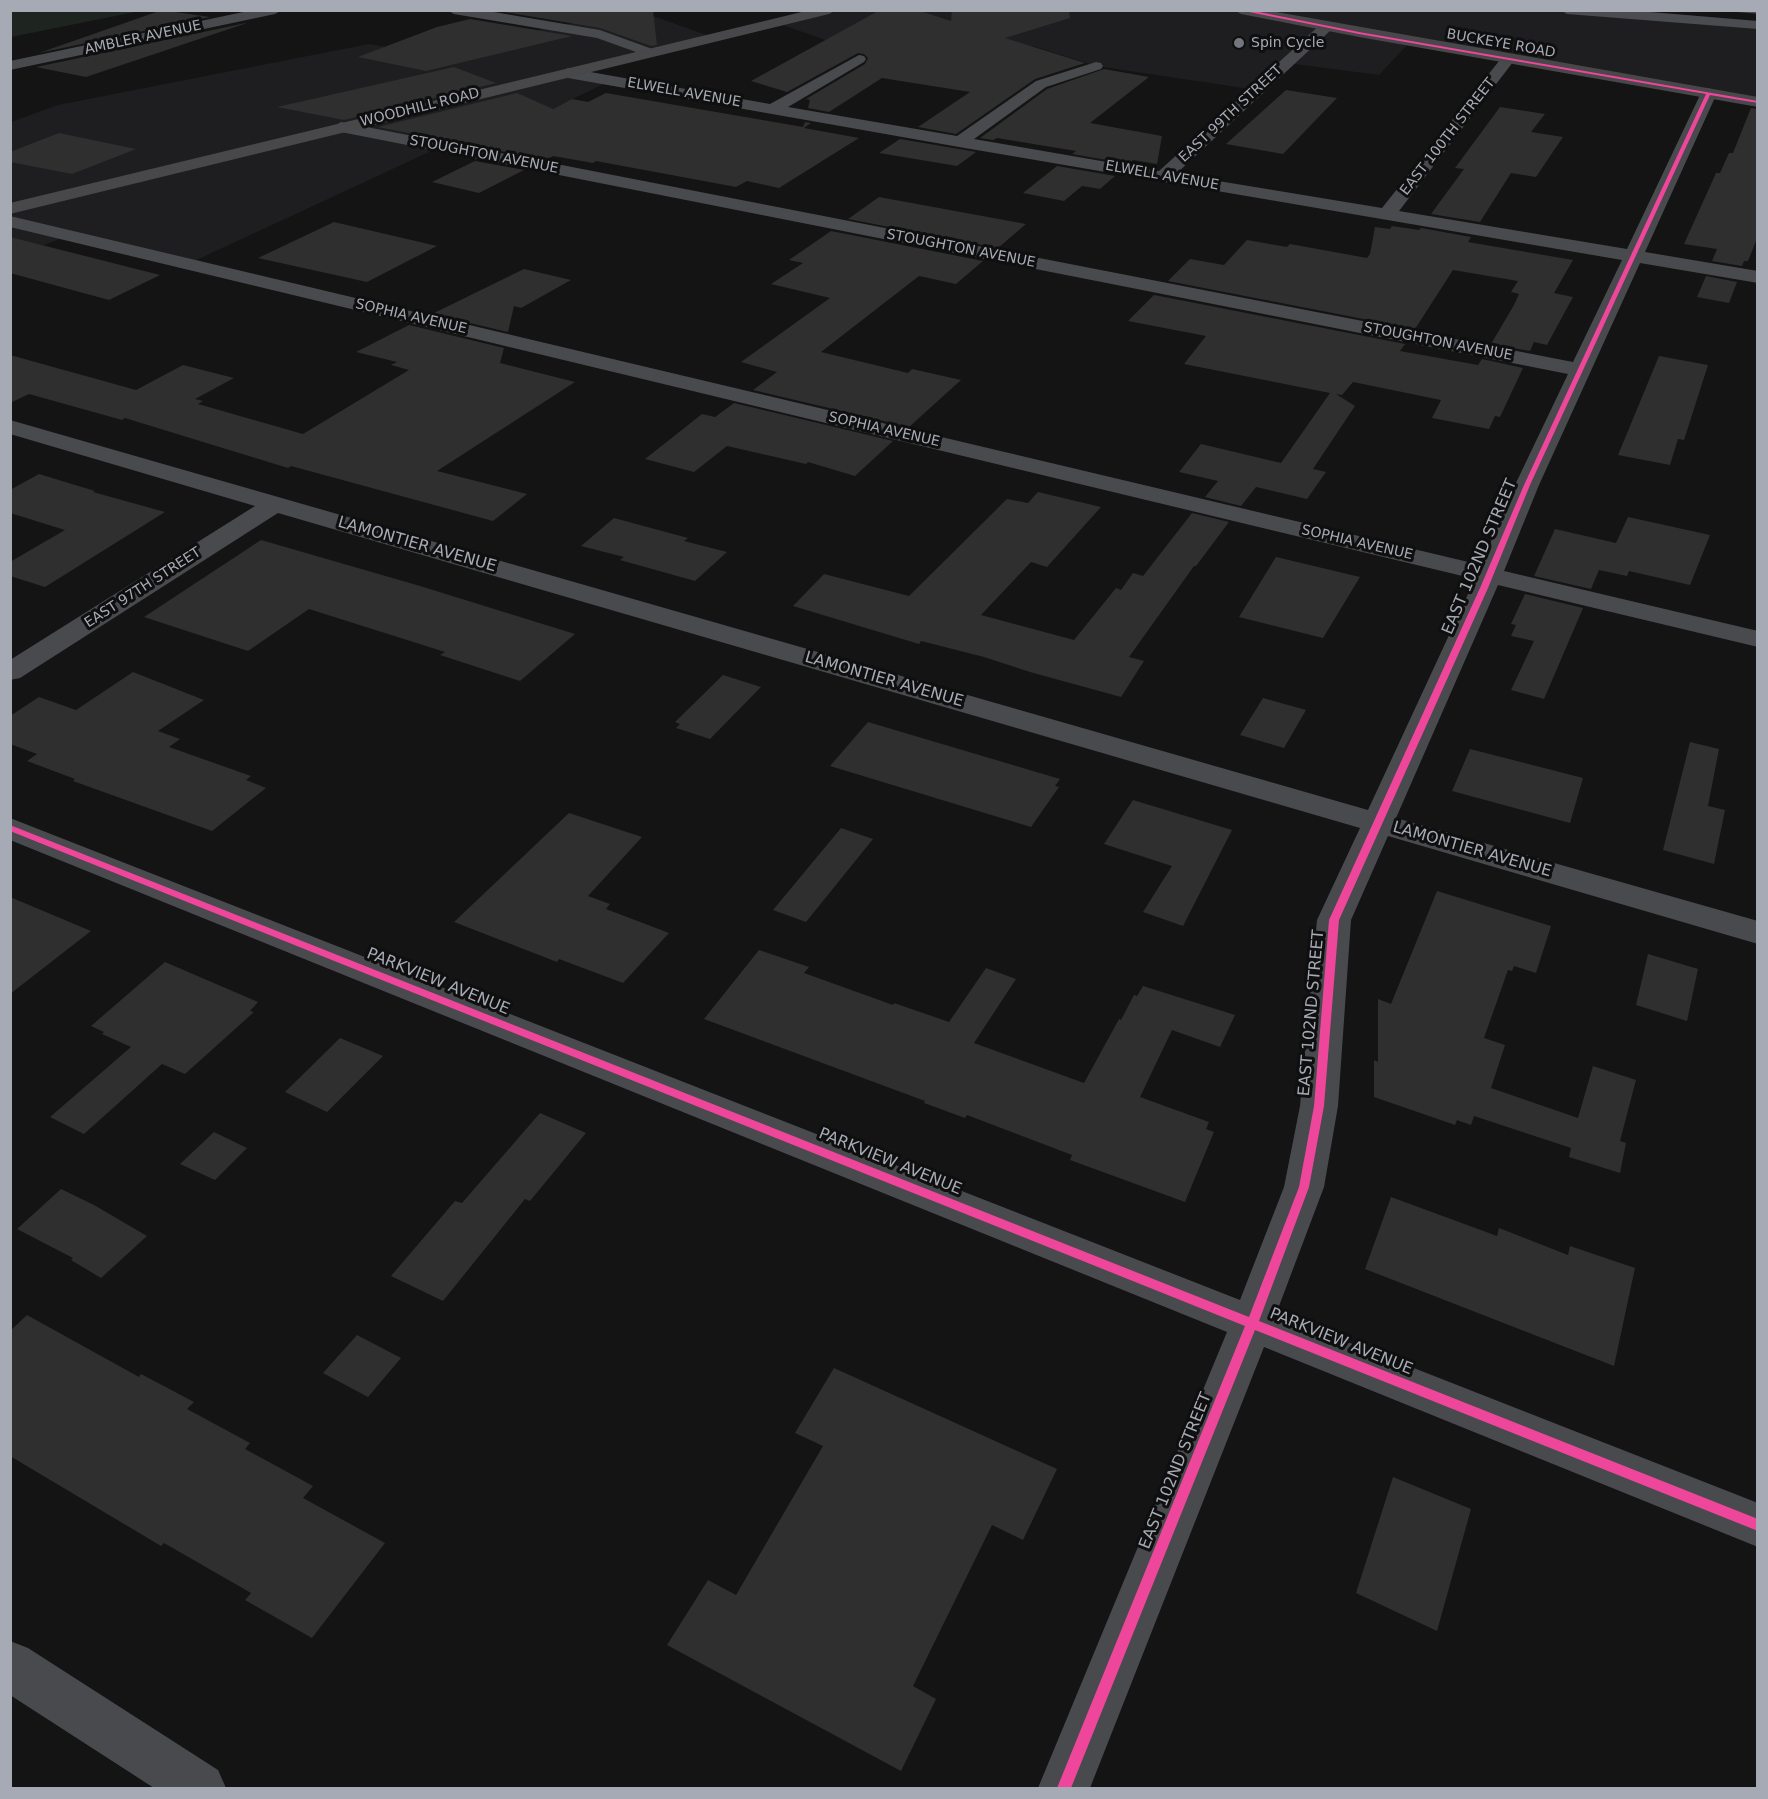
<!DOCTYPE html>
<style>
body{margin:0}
#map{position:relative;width:1768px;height:1799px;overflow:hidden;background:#141415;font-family:"DejaVu Sans",sans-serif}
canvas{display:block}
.frame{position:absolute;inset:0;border:12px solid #a6aab4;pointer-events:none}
</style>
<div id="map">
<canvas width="1768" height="1799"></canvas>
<div class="frame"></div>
</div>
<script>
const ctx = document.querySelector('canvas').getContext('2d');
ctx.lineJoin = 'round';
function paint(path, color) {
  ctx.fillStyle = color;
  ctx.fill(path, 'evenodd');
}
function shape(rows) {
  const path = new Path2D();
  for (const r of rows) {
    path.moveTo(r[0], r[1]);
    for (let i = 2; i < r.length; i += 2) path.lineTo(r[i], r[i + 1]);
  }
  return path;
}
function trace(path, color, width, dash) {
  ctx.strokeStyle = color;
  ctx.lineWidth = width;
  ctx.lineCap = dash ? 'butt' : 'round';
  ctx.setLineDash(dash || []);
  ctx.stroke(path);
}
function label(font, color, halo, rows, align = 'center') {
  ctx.font = font + ' "DejaVu Sans",sans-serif';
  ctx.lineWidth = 6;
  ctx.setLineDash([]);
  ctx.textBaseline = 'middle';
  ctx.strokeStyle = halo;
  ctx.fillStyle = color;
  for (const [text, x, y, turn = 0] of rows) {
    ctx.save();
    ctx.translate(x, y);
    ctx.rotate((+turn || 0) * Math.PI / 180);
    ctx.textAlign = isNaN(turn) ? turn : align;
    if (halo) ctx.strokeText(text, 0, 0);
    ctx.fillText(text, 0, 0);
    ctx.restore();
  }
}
const built = shape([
 [829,10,1567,10,1757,25,1757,102,1410,42,1379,75,1287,63,1257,90,1096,66,1033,46,927,76,777,23],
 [633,11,639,11,715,38,570,72,612,80,465,151,440,147,190,263,69,235,11,259,11,122,58,105,369,44,422,53]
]);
const green = shape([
 [11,10,140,10,140,11,11,37]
]);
const building = shape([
 [162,10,210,17,39,53],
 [509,10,653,10,657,45,651,46,600,28,504,12],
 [880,10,917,10,951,21,952,10,1069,10,1070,18,1005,38,1085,63,1035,79,956,134,918,127,970,92,882,78,829,112,808,108,810,100,806,99,865,64,868,58,864,54,858,53,787,92,751,81],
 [470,19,572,36,426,71,358,57,437,27],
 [246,23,247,23,86,77,36,67],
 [454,67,496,83,344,120,277,107],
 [1104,69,1149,77,1090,123,1162,136,1157,164,1133,160,1130,164,1072,154,1076,151,997,138,993,140,980,138,1047,89],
 [1286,90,1337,98,1283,154,1226,144],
 [517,93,553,109,572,99,588,102,606,93,803,127,805,122,811,123,804,128,859,138,779,188,747,181,736,187,596,161,593,163,553,156,546,160,378,127],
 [1500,107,1545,114,1531,132,1563,137,1536,177,1511,173,1480,222,1431,214,1464,169,1455,168],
 [1751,108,1758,109,1758,236,1748,261,1744,261,1742,266,1712,261,1717,249,1684,244,1716,173,1720,173,1729,153,1733,153],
 [59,133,136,149,72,174,10,162,10,152],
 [900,139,959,149,976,152,957,166,879,153],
 [475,161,524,170,479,193,432,182],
 [1057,166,1115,176,1100,189,1082,186,1064,201,1023,193],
 [879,197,1026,224,998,248,848,219],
 [334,222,437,246,367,282,258,258],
 [1392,226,1419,230,1421,228,1471,237,1468,242,1573,260,1554,293,1573,297,1547,345,1534,342,1530,351,1491,344,1514,305,1519,294,1511,292,1518,281,1453,270,1415,329,1168,281,1190,259,1224,265,1247,240,1287,247,1290,244,1367,258,1370,254,1375,227,1390,229],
 [831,231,983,261,956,284,919,276,821,352,908,373,912,369,961,380,909,427,753,390,777,372,741,362,830,298,771,284,803,263,789,260],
 [10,237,160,275,109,300,10,273],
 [524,269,571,280,521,308,514,306,508,332,432,314],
 [1706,276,1737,282,1729,303,1697,297],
 [1154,295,1405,344,1400,351,1478,365,1482,359,1523,368,1500,417,1495,416,1489,429,1432,418,1441,400,1353,382,1342,395,1336,394,1355,406,1313,469,1326,472,1307,499,1256,487,1241,506,1205,497,1218,481,1179,472,1201,444,1281,463,1330,393,1184,364,1206,336,1128,321],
 [409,325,504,348,500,363,575,382,437,471,527,494,493,521,291,466,288,468,125,418,122,420,29,394,10,403,10,355,136,390,183,365,234,378,195,399,203,401,198,404,303,434,409,370,391,365,397,362,356,352],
 [1659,356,1708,365,1684,440,1678,439,1670,465,1618,455],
 [734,403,893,441,855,476,808,462,806,464,727,446,694,472,645,459,702,414,715,417],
 [39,474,95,491,93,492,165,512,45,587,10,576,10,562,65,530,10,513,10,490],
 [1038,492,1101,507,1047,567,1031,562,981,615,1074,640,1116,588,1121,590,1133,573,1143,576,1192,513,1229,522,1196,566,1194,566,1129,657,1144,661,1121,697,1030,672,984,657,921,641,919,644,793,606,824,574,909,596,1007,499,1028,503],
 [1628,517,1710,535,1690,585,1629,571,1627,576,1599,570,1591,589,1534,576,1555,529,1616,543],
 [614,518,688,538,684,541,727,552,695,581,620,560,624,557,581,546],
 [261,540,420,586,575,634,520,681,440,655,445,652,309,609,248,651,144,617],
 [1276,557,1360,577,1323,638,1239,617],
 [1525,594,1583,608,1544,699,1511,690,1534,641,1511,636,1516,625,1511,624],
 [133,672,204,700,158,731,180,739,169,747,251,776,246,780,266,788,212,831,73,781,75,779,27,761,37,754,10,744,10,716,39,697,76,710],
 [723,675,761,687,710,739,676,728,680,724,675,722],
 [1263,698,1306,710,1284,748,1240,735],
 [868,722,1060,779,1055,786,1059,787,1031,827,830,766],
 [1690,742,1719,749,1708,806,1725,810,1714,864,1663,850],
 [1470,749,1583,778,1570,823,1452,791],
 [1133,800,1232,830,1183,926,1143,912,1172,866,1104,844],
 [569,813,642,837,588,896,610,904,606,909,669,933,623,983,559,959,557,962,454,922],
 [841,828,873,839,806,922,773,910],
 [1437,891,1551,926,1536,973,1514,966,1512,971,1508,970,1484,1038,1505,1045,1491,1088,1578,1118,1593,1066,1636,1080,1620,1141,1626,1143,1620,1173,1569,1157,1571,1148,1474,1116,1471,1125,1457,1120,1455,1125,1374,1097,1374,1060,1378,1062,1378,999,1391,1004],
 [10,897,91,931,10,994],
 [759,950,809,967,804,973,893,1005,894,1003,949,1022,986,968,1016,979,974,1043,1084,1083,1119,1019,1121,1020,1134,995,1137,996,1143,986,1235,1015,1220,1047,1172,1030,1140,1097,1209,1122,1206,1129,1214,1132,1185,1202,1070,1160,1072,1155,967,1115,965,1118,924,1103,925,1101,704,1019],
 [1648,954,1698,969,1687,1021,1636,1005],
 [165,962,258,1002,250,1011,254,1012,185,1074,162,1064,84,1134,50,1117,131,1047,102,1034,104,1032,91,1026],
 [340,1038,383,1056,327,1112,285,1092],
 [540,1113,586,1133,530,1201,525,1199,443,1301,391,1276,455,1201,462,1203],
 [214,1132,247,1148,215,1180,180,1164],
 [61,1189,94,1205,147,1236,101,1278,71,1260,73,1258,17,1229],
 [1391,1197,1497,1236,1499,1228,1568,1255,1570,1246,1635,1268,1614,1366,1365,1269],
 [27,1315,139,1377,141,1374,194,1402,187,1409,250,1443,245,1449,313,1486,303,1498,385,1543,312,1638,245,1600,251,1593,164,1543,161,1546,10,1456,10,1331],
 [357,1335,401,1358,368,1397,323,1373],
 [834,1368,1057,1469,1023,1540,992,1525,913,1686,936,1699,901,1771,667,1645,708,1580,736,1595,823,1446,795,1433],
 [1393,1477,1471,1509,1437,1631,1356,1593]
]);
const street = shape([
 [253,10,282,10,275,14,10,70,10,61,253,10],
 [447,10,482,10,600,30,655,50,657,53,650,57,597,38,454,14,447,10],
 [1326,23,1331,24,1333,27,1331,30,1176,174,1382,208,1503,56,1508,55,1513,56,1515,59,1513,62,1399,211,1627,249,1701,93,1709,88,1717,93,1645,252,1758,271,1758,283,1640,263,1539,485,1504,571,1758,631,1758,647,1498,585,1396,818,1758,921,1758,944,1388,836,1351,920,1338,1106,1324,1187,1276,1314,1758,1503,1758,1547,1264,1347,1090,1788,1038,1788,1227,1332,10,840,10,818,1240,1300,1284,1187,1300,1106,1317,920,1360,828,278,513,20,678,10,680,10,660,255,506,10,434,10,420,1368,810,1475,579,10,227,10,216,1481,565,1515,485,1568,374,341,132,333,127,341,122,1573,362,1622,260,959,147,568,78,560,73,568,68,770,104,859,55,864,56,866,59,864,62,788,107,957,136,1036,81,1096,62,1101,63,1103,66,1101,69,1046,87,974,139,1159,171,1321,24,1326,23],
 [10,1641,28,1648,218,1770,226,1788,154,1788,10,1695,10,1641]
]);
const secondary = shape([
 [810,10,836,10,829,14,10,214,10,203,810,10],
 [1234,10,1265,10,1758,97,1758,107,1359,37,1241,14,1234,10]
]);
const primary = shape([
 [1560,10,1626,10,1758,21,1758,29,1567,14,1560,10]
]);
const tram = shape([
 [1723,10,1758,13]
]);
const cycleway = shape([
 [1249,10,1359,32,1758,101,1758,103,1710,95,1530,485,1488,588,1339,920,1324,1106,1309,1187,1259,1321,1758,1519,1758,1531,1255,1330,1071,1788,1057,1788,1245,1326,10,831,10,825,1249,1317,1299,1187,1314,1106,1329,920,1480,588,1524,485,1706,94,1359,34,1239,10,1249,10]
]);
const markers = [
 [1239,43,6,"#73767c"]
];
const farStreetnames = [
 ["AMBLER AVENUE",143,38,-12],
 ["BUCKEYE ROAD",1501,44,10],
 ["ELWELL AVENUE",684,93,10],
 ["WOODHILL ROAD",420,108,-14],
 ["EAST 99TH STREET",1231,114,-43],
 ["EAST 100TH STREET",1448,137,-52],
 ["STOUGHTON AVENUE",484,155,11],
 ["ELWELL AVENUE",1162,176,10],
 ["STOUGHTON AVENUE",961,249,11],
 ["SOPHIA AVENUE",411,317,13],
 ["STOUGHTON AVENUE",1438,342,11],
 ["SOPHIA AVENUE",884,430,13],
 ["SOPHIA AVENUE",1357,543,13],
 ["EAST 97TH STREET",143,588,-33]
];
const farPoinames = [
 ["Spin Cycle",1251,43]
];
const streetNames = [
 ["LAMONTIER AVENUE",417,545,16],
 ["EAST 102ND STREET",1480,557,-67],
 ["LAMONTIER AVENUE",884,680,16],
 ["LAMONTIER AVENUE",1472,850,16],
 ["PARKVIEW AVENUE",438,982,22],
 ["EAST 102ND STREET",1312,1013,-85],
 ["PARKVIEW AVENUE",890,1162,22],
 ["PARKVIEW AVENUE",1341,1342,22],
 ["EAST 102ND STREET",1176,1471,-68]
];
paint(built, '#1e1e20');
paint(green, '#1e241f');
paint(building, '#2f2f30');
paint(street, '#494a4d');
paint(secondary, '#48484b');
paint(primary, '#4b4c4f');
trace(tram, '#494b4d', 1.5);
paint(cycleway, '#ed469a');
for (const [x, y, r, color] of markers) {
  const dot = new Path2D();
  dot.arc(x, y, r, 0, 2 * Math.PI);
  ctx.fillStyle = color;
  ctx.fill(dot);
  trace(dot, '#0f0f10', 2);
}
label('14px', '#a6aab4', '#0f0f10', farStreetnames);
label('14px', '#a6aab4', '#0f0f10', farPoinames, 'left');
label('16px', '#a6aab4', '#0f0f10', streetNames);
</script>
